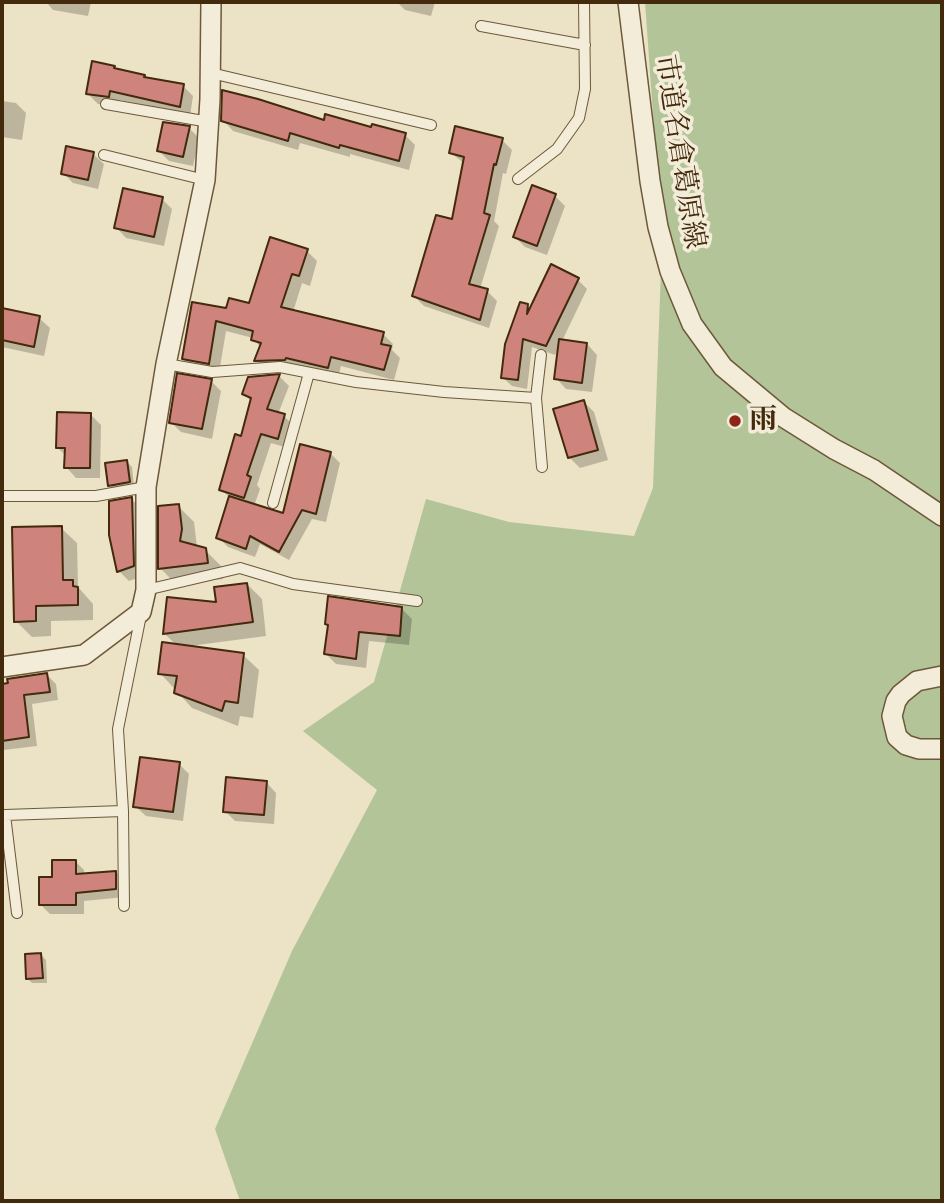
<!DOCTYPE html>
<meta charset="utf-8">
<style>
body{margin:0}
#map{position:relative;width:944px;height:1203px;overflow:hidden;background:#ece2c5;font-family:"Old Standard TT",serif}
canvas{display:block}
.frame{position:absolute;inset:0;border:4px solid #432a0c;pointer-events:none}
</style>
<div id="map">
<canvas width="944" height="1203"></canvas>
<div class="frame"></div>
</div>
<script>
const ctx = document.querySelector('canvas').getContext('2d');
ctx.lineJoin = 'round';
function paint(path, color) {
  ctx.fillStyle = color;
  ctx.fill(path, 'evenodd');
}
function shape(rows) {
  const path = new Path2D();
  for (const r of rows) {
    path.moveTo(r[0], r[1]);
    for (let i = 2; i < r.length; i += 2) path.lineTo(r[i], r[i + 1]);
  }
  return path;
}
function trace(path, color, width, dash) {
  ctx.strokeStyle = color;
  ctx.lineWidth = width;
  ctx.lineCap = dash ? 'butt' : 'round';
  ctx.setLineDash(dash || []);
  ctx.stroke(path);
}
function label(font, color, halo, rows, align = 'center') {
  ctx.font = font + ' "Old Standard TT","Noto Serif JP",serif';
  ctx.lineWidth = 7;
  ctx.setLineDash([]);
  ctx.textBaseline = 'middle';
  ctx.strokeStyle = halo;
  ctx.fillStyle = color;
  for (const [text, x, y, turn = 0] of rows) {
    ctx.save();
    ctx.translate(x, y);
    ctx.rotate((+turn || 0) * Math.PI / 180);
    ctx.textAlign = isNaN(turn) ? turn : align;
    if (halo) ctx.strokeText(text, 0, 0);
    ctx.fillText(text, 0, 0);
    ctx.restore();
  }
}
const green = shape([
 [645,2,942,2,942,1201,240,1201,215,1129,292,951,377,790,303,731,374,682,426,499,509,522,634,536,653,488,662,242]
]);
const shadow = shape([
 [46,2,91,2,88,16,53,10],
 [397,2,435,2,431,16,405,10],
 [114,68,146,79,183,86,193,96,190,116,120,100,119,106,98,104,88,94],
 [2,101,16,103,26,113,22,140,2,137],
 [223,120,325,123,405,135,415,145,409,170,350,154,350,157,300,143,298,150,233,131],
 [189,128,199,138,193,166,169,161,159,151],
 [502,140,512,150,506,174,503,173,494,221,499,226,480,289,487,291,497,301,489,328,424,306,414,296,453,222,465,164,451,153],
 [93,154,104,164,98,189,73,183,63,173],
 [555,196,565,206,547,255,525,247,515,237],
 [162,199,172,209,164,246,126,238,116,227],
 [307,251,317,261,310,286,302,283,293,312,383,334,393,344,392,350,400,358,394,380,341,366,338,378,296,368,266,371,256,361,261,348,253,338,226,331,219,373,194,369,184,359,193,304,228,310,250,305],
 [578,280,587,289,562,341,587,344,597,355,592,392,566,389,556,378,559,346,555,355,532,347,527,389,512,386,502,377,527,305,531,309],
 [2,310,39,318,50,328,44,356,2,347],
 [279,376,289,386,278,414,284,416,294,426,288,448,271,443,257,485,260,489,254,506,284,515,330,453,340,463,326,522,312,519,289,560,260,544,255,557,228,547,218,537,230,498,221,489,242,438,252,402,244,394],
 [211,381,221,391,212,439,181,432,171,422],
 [584,402,594,412,608,460,580,468,569,457],
 [91,415,101,425,100,478,76,478,66,467,66,456,57,447],
 [127,462,132,467,134,487,115,490,110,485],
 [131,499,142,509,143,576,129,581,119,571],
 [178,506,194,522,197,547,205,550,221,566,223,579,176,584,160,568],
 [61,528,77,543,78,587,93,604,93,620,51,621,51,636,32,637,16,621],
 [247,584,262,599,266,636,190,646,243,655,259,670,253,718,240,716,238,726,192,708,160,673,177,646,164,633,218,604],
 [402,609,412,619,409,645,369,641,366,668,336,664,326,654,330,627,326,623],
 [47,675,56,684,58,700,32,704,37,746,4,750,2,748,2,686],
 [179,764,189,774,183,821,146,816,135,806],
 [266,782,276,793,274,824,235,821,225,811],
 [75,861,84,870,84,875,116,872,125,881,125,897,84,901,84,914,50,914,41,905,53,878],
 [41,955,46,960,47,983,32,983,28,979]
]);
const building = shape([
 [92,61,115,66,114,68,145,75,144,77,184,84,180,107,110,91,109,97,86,94,92,61],
 [222,90,258,99,324,120,325,114,371,127,372,124,406,133,399,161,340,145,339,148,290,133,288,141,221,121,222,90],
 [163,122,190,126,183,157,157,151,163,122],
 [455,126,503,138,496,165,494,164,484,213,490,215,469,284,488,289,480,320,412,296,436,215,452,219,464,157,449,153,455,126],
 [66,146,94,152,88,180,61,174,66,146],
 [532,185,556,194,537,246,513,237,532,185],
 [123,188,163,197,154,237,114,228,123,188],
 [270,237,308,249,299,276,292,274,281,307,384,332,381,344,391,346,384,370,331,357,328,368,286,358,285,360,254,361,261,343,251,340,253,331,216,321,209,364,182,359,192,302,226,308,229,298,249,303,270,237],
 [551,264,579,278,546,346,523,339,518,380,501,378,505,344,520,302,528,304,527,314,551,264],
 [2,308,40,316,34,347,2,340,2,308],
 [559,339,587,343,582,383,554,379,559,339],
 [177,373,212,379,202,429,169,423,177,373],
 [280,374,267,409,285,414,278,439,261,434,247,475,251,477,244,498,219,490,235,434,241,436,251,398,242,394,248,377,280,374],
 [584,400,598,450,568,458,553,409,584,400],
 [57,412,91,413,90,468,64,468,65,448,56,448,57,412],
 [300,444,331,452,316,514,302,510,279,552,250,536,246,549,216,538,229,496,283,513,300,444],
 [127,460,130,482,108,486,105,463,127,460],
 [132,497,134,566,117,572,109,535,109,501,132,497],
 [179,504,182,529,180,541,206,548,208,563,158,569,158,506,179,504],
 [62,526,63,580,73,580,73,586,78,587,78,605,36,606,36,621,14,622,12,527,62,526],
 [247,583,253,622,163,634,167,597,216,602,214,587,247,583],
 [328,596,402,607,400,636,359,632,356,659,324,654,328,625,325,624,328,596],
 [162,642,244,653,238,703,225,701,222,711,174,693,177,676,158,674,162,642],
 [47,673,50,692,24,695,29,737,2,741,2,684,8,683,7,679,47,673],
 [140,757,180,762,173,812,133,807,140,757],
 [226,777,267,781,264,815,223,812,226,777],
 [52,860,76,860,76,874,116,871,116,889,76,893,76,905,39,905,39,877,52,877,52,860],
 [41,953,43,978,26,979,25,954,41,953]
]);
const lane = shape([
 [481,26,585,45],
 [211,73,431,125],
 [106,104,209,122],
 [104,155,205,180],
 [518,179,557,149,579,118,585,89,584,2],
 [166,364,212,372,280,367,356,382,444,392,536,398,542,467],
 [536,398,541,355],
 [2,496,96,496,146,487],
 [273,503,309,373],
 [146,590,240,568,293,584,417,601],
 [124,906,123,811,118,729,141,615],
 [17,913,5,815,123,811]
]);
const street = shape([
 [628,2,650,181,658,227,670,271,692,324,723,367,783,417,834,449,874,470,942,516],
 [2,667,84,655,141,612,146,590,146,487,166,364,205,180,210,99,211,2],
 [942,676,917,681,901,694,896,701,892,716,897,737,906,745,919,749,942,749]
]);
const markers = [
 [735,421,7,"#8f2418"]
];
const streetNames = [
 ["市道名倉葛原線",679,152,81]
];
const poiNames = [
 ["雨",749,421]
];
paint(green, '#b3c498');
paint(shadow, '#0003');
paint(building, '#ce847c');
trace(building, '#432a0c', 2);
trace(lane, '#6d583a', 12);
trace(street, '#6d583a', 22);
trace(lane, '#f3ecd9', 10);
trace(street, '#f3ecd9', 19);
for (const [x, y, r, color] of markers) {
  const dot = new Path2D();
  dot.arc(x, y, r, 0, 2 * Math.PI);
  ctx.fillStyle = color;
  ctx.fill(dot);
  trace(dot, '#f3ecd9', 2.5);
}
label('28px', '#432a0c', '#f3ecd9', streetNames);
label('bold 28px', '#432a0c', '#f3ecd9', poiNames, 'left');
</script>
